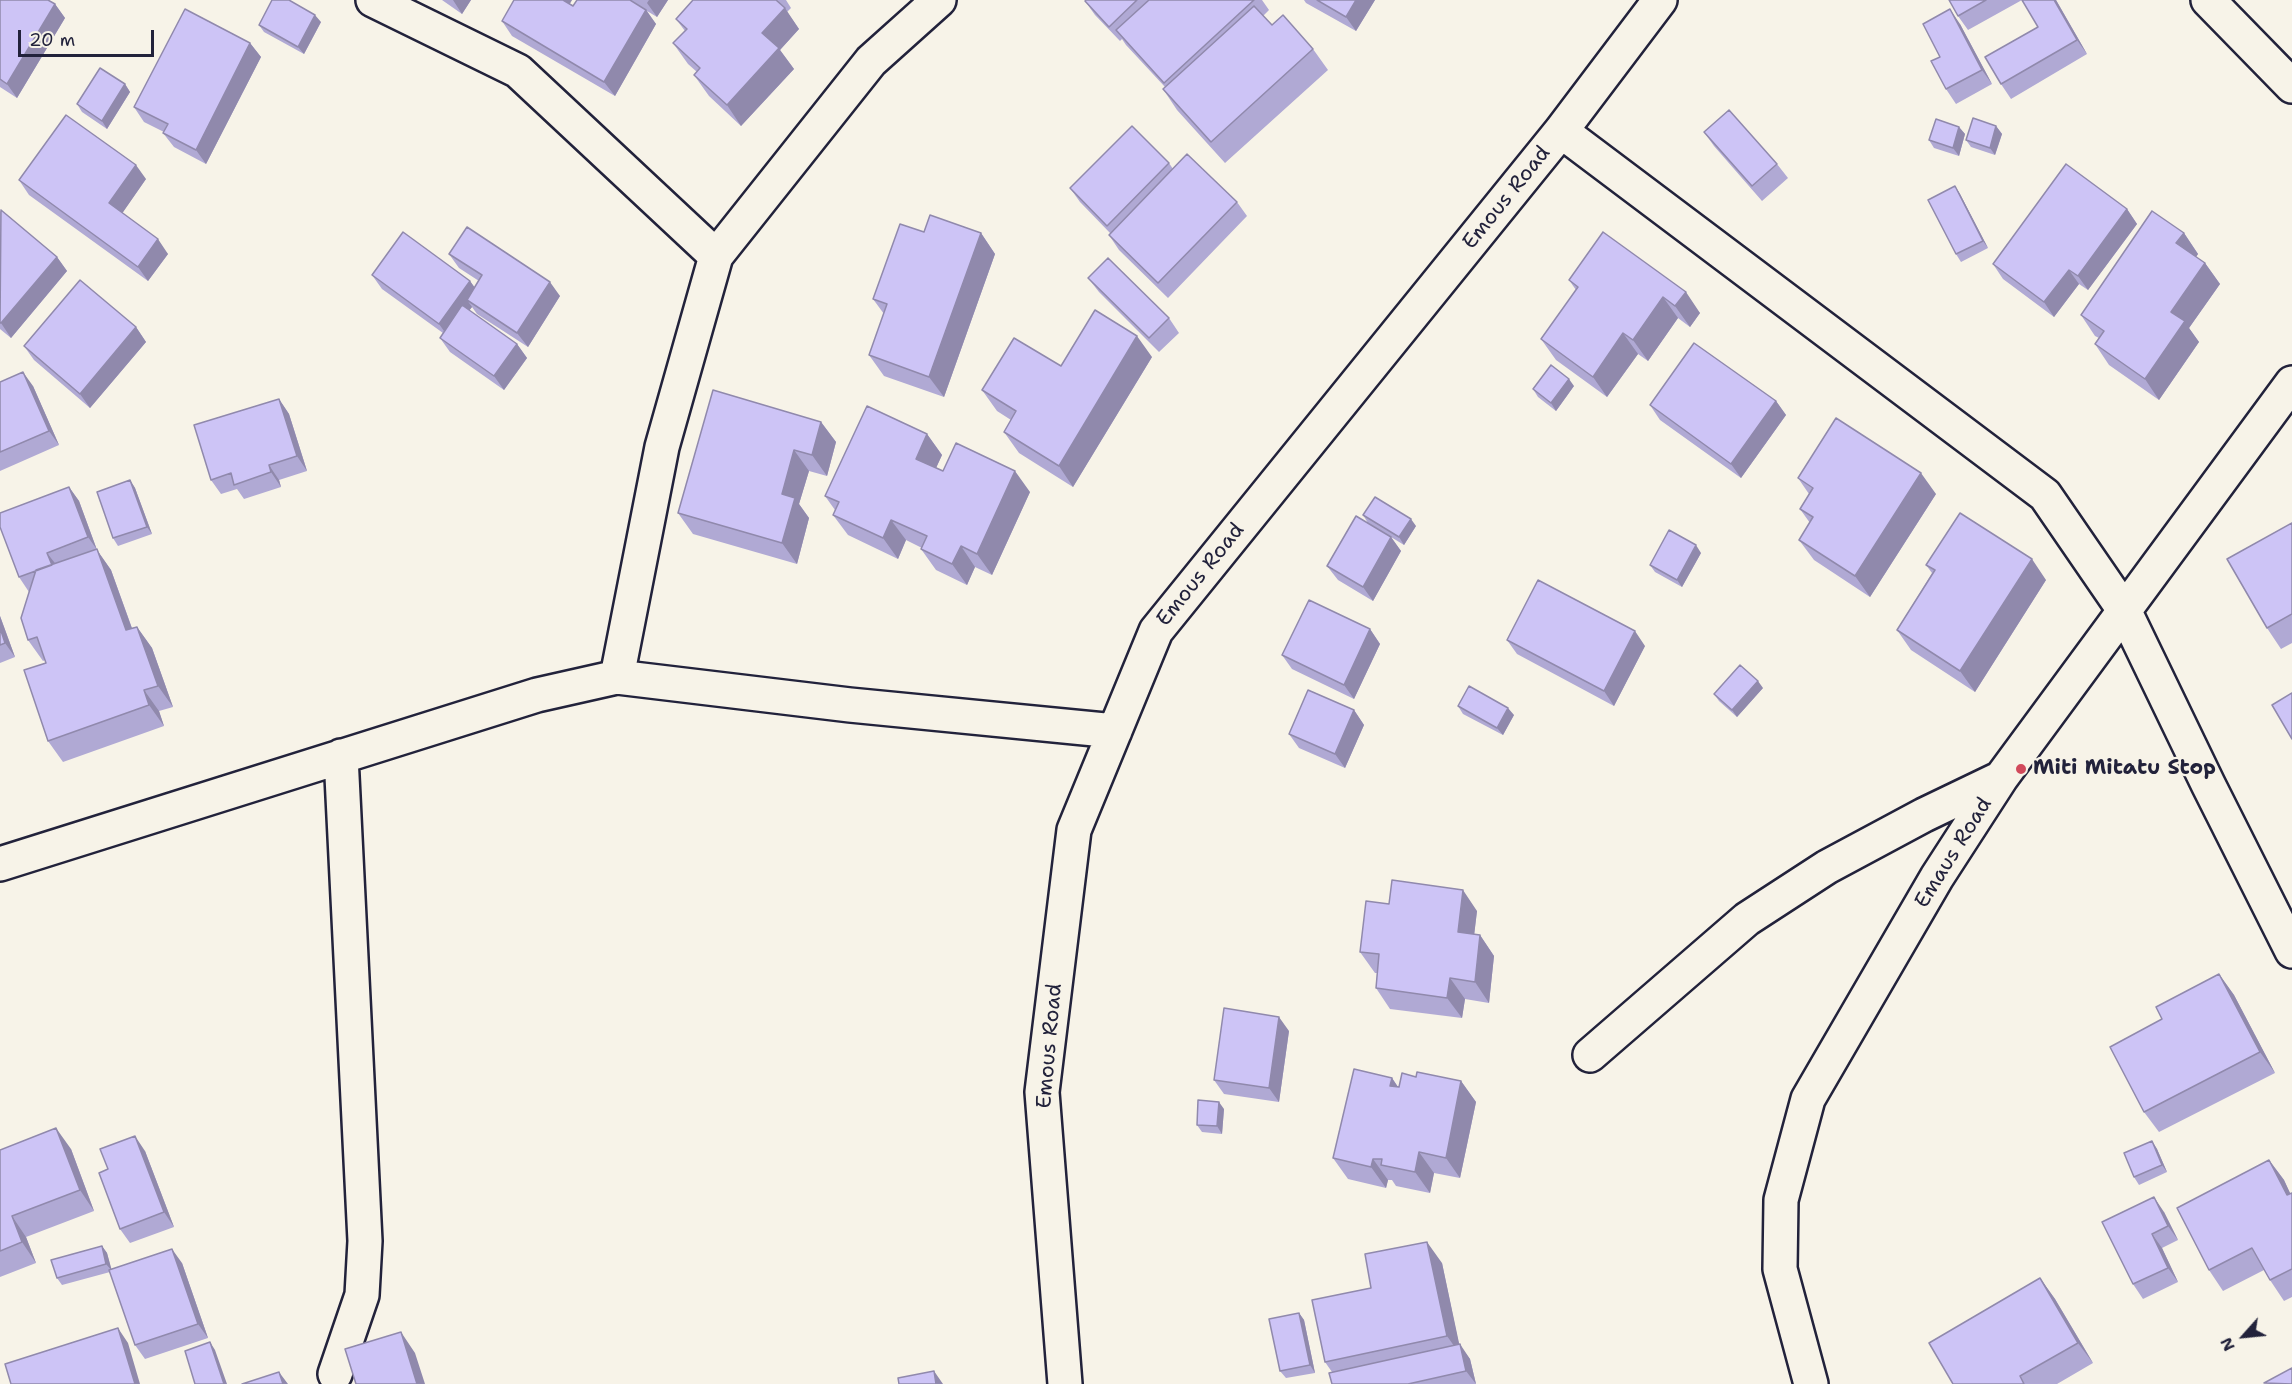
<!DOCTYPE html>
<style>
body{margin:0}
#map{position:relative;width:2292px;height:1384px;overflow:hidden;background:#f7f3e8;font-family:"Shantell Sans",sans-serif}
canvas{display:block}
.north{position:absolute;left:2214px;top:1306px;width:60px;height:60px;-webkit-text-stroke:4px #f7f3e8;paint-order:stroke;rotate:243deg;font-size:16px;font-weight:700;line-height:24px;text-align:center;color:#22223b}
.north::after{content:'';display:block;margin:auto;width:21px;height:27px;background:#22223b;clip-path:polygon(50% 0,100% 100%,50% 72%,0 100%)}
.scale{position:absolute;left:18px;top:30px;width:136px;height:27px;box-sizing:border-box;border:3px solid #22223b;border-top:0;padding-left:8px;font-size:18px;line-height:21px;white-space:nowrap;color:#22223b;-webkit-text-stroke:4px #f7f3e8;paint-order:stroke}
</style>
<div id="map">
<canvas width="2292" height="1384"></canvas>
<div class="north">N</div>
<div class="scale">20 m</div>
</div>
<script>
const ctx = document.querySelector('canvas').getContext('2d');
ctx.lineJoin = 'round';
function shape(rows) {
  const path = new Path2D();
  for (const r of rows) {
    path.moveTo(r[0], r[1]);
    for (let i = 2; i < r.length; i += 2) path.lineTo(r[i], r[i + 1]);
  }
  return path;
}
function trace(path, color, width, dash) {
  ctx.strokeStyle = color;
  ctx.lineWidth = width;
  ctx.lineCap = dash ? 'butt' : 'round';
  ctx.setLineDash(dash || []);
  ctx.stroke(path);
}
function paint(path, color) {
  ctx.fillStyle = color;
  ctx.fill(path, 'evenodd');
}
function label(font, color, halo, rows, align = 'center') {
  ctx.font = font + ' "Shantell Sans",sans-serif';
  ctx.lineWidth = 4.5;
  ctx.setLineDash([]);
  ctx.textBaseline = 'middle';
  ctx.strokeStyle = halo;
  ctx.fillStyle = color;
  for (const [text, x, y, turn = 0] of rows) {
    ctx.save();
    ctx.translate(x, y);
    ctx.rotate((+turn || 0) * Math.PI / 180);
    ctx.textAlign = isNaN(turn) ? turn : align;
    if (halo) ctx.strokeText(text, 0, 0);
    ctx.fillText(text, 0, 0);
    ctx.restore();
  }
}
const minor = shape([
 [373,0,518,71,716,256,662,447,617,677],
 [2208,0,2292,86],
 [1561,131,2045,495,2124,610,2208,784,2292,951],
 [716,256,871,61,939,0],
 [0,864,537,695,617,677,850,705,1115,731],
 [1590,1055,1747,919,1827,867,1924,815,2001,778],
 [335,1374,362,1295,365,1241,341,756],
 [1065,1384,1042,1092,1074,830,1156,631,1561,131,1660,0],
 [1811,1384,1780,1269,1781,1200,1808,1099,1937,877,2001,778,2292,383]
]);
const wall = shape([
 [0,0,55,4,65,18,17,98,0,87],
 [442,0,471,0,462,14],
 [572,0,569,4,573,6,577,0,668,0,657,17,647,11,656,24,615,96,512,36,502,21],
 [693,0,786,0,791,8,787,12,799,29,780,50,794,69,741,126,709,96,694,75,697,72,688,64,673,43,685,31,676,19],
 [1086,0,1262,0,1269,10,1263,16,1272,25,1313,49,1328,70,1225,163,1177,110,1163,89,1165,87,1126,45,1122,39,1120,41,1095,15,1085,1],
 [1304,0,1375,0,1356,31,1306,3],
 [1949,0,2022,0,1968,30,1958,16],
 [2022,0,2056,0,2087,54,2011,99,2001,84,2038,27],
 [321,22,304,54,264,32,259,25],
 [1960,24,1992,84,1956,104,1946,89,1940,57],
 [250,43,261,57,206,164,174,147,163,133,164,132,144,122,134,107],
 [125,84,130,92,107,129,82,112,77,104],
 [1996,126,2002,134,1995,155,1971,147,1966,140],
 [1959,127,1965,134,1959,156,1934,148,1929,140],
 [1704,132,1777,164,1788,178,1762,201,1714,146],
 [1169,163,1173,169,1237,202,1247,216,1168,298,1119,250,1109,235,1111,234,1080,202,1070,188],
 [146,179,122,213,168,254,148,281,29,195,19,180],
 [1955,186,1960,194,1988,248,1961,262,1956,254],
 [2127,209,2137,224,2088,290,2079,284,2054,317,2003,279,1993,264],
 [0,211,57,257,67,271,11,338,0,329],
 [924,232,981,233,995,254,944,397,884,376,869,355,884,314,873,299],
 [1603,232,1700,313,1690,327,1678,318,1648,361,1638,354,1607,397,1556,360,1541,339,1576,290,1569,280],
 [2184,233,2198,254,2196,257,2205,263,2220,284,2189,328,2199,342,2159,400,2109,365,2095,344,2099,338,2095,336,2081,315],
 [449,254,560,296,528,347,477,314,472,307,469,310,517,344,527,358,504,390,450,352,440,338,443,333,382,289,372,275,470,281,475,288,479,281,459,268],
 [1088,278,1169,318,1179,333,1159,352,1099,292],
 [136,327,146,342,90,408,34,360,24,346],
 [1152,357,1073,487,1019,453,1004,432,1011,420,997,411,982,390,1061,366],
 [0,382,33,386,59,445,0,471],
 [1574,386,1556,411,1538,397,1533,389],
 [279,399,289,414,307,471,279,480,281,487,244,499,237,489,221,494,211,480],
 [1776,401,1786,415,1741,478,1660,420,1650,405],
 [821,422,836,442,827,476,809,471,799,504,809,518,797,564,693,534,678,513],
 [927,434,942,455,936,468,943,471,1030,492,992,575,975,567,967,585,936,570,921,549,922,548,906,540,898,559,848,535,833,515,835,510,825,496],
 [1798,478,1936,494,1870,597,1814,560,1799,540,1810,523,1800,509,1809,494],
 [130,480,135,488,152,534,118,546,113,538],
 [69,487,79,501,97,550,111,570,132,628,137,627,152,648,173,707,159,711,164,726,63,762,48,741,46,663,45,660,43,661,28,640,29,592,19,577],
 [1363,515,1416,526,1404,545,1391,537,1401,551,1373,601,1338,580,1327,566,1388,535,1368,523],
 [2292,523,2292,643,2281,649,2267,628],
 [1701,553,1682,587,1655,572,1650,565],
 [1926,565,2046,580,1975,692,1911,650,1897,630,1932,573],
 [0,616,15,657,0,663],
 [1370,629,1380,644,1354,699,1292,669,1282,655],
 [1507,640,1645,646,1614,706,1517,654],
 [1763,688,1737,717,1719,701,1714,694],
 [1458,706,1514,715,1503,735,1463,714],
 [1354,710,1364,725,1345,768,1299,748,1289,734],
 [1389,904,1477,911,1474,935,1480,935,1494,956,1489,1003,1465,999,1462,1018,1390,1009,1376,988,1377,973,1375,973,1360,952],
 [2219,974,2234,995,2275,1073,2159,1132,2144,1112,2162,1019],
 [1289,1031,1279,1102,1224,1094,1214,1080],
 [1416,1077,1461,1081,1476,1102,1460,1178,1434,1173,1430,1193,1396,1186,1392,1180,1388,1180,1386,1188,1348,1179,1333,1158,1392,1078,1398,1087],
 [1224,1109,1222,1134,1202,1132,1197,1125],
 [2152,1141,2157,1149,2167,1172,2139,1185,2134,1177],
 [71,1149,94,1211,26,1237,36,1263,0,1277,0,1150],
 [145,1151,174,1227,130,1243,120,1229,108,1169],
 [2269,1160,2284,1180,2290,1194,2292,1193,2292,1297,2284,1301,2270,1280,2264,1270,2223,1291,2209,1270],
 [2164,1212,2178,1240,2162,1248,2178,1282,2143,1299,2133,1284,2102,1222],
 [102,1246,107,1253,111,1269,182,1263,208,1338,145,1359,135,1345,110,1272,62,1285,57,1278],
 [1442,1263,1459,1345,1470,1359,1476,1384,1332,1384,1332,1372,1325,1362,1371,1288],
 [2040,1278,2055,1299,2093,1363,2057,1384,1953,1384],
 [1299,1313,1304,1320,1315,1373,1286,1378,1280,1371]
]);
const shadedWall = shape([
 [453,0,471,0,462,14],
 [562,0,572,0,567,9],
 [649,0,668,0,657,17,647,3],
 [1356,0,1375,0,1356,31,1346,17],
 [2054,0,2056,0,2087,54,2077,40],
 [55,4,65,18,17,98,7,84],
 [785,8,799,29,780,50,794,69,741,126,727,105,762,33],
 [1950,9,1960,24,1992,84,1982,70],
 [646,10,656,24,615,96,604,82],
 [315,15,321,22,304,54,298,47],
 [250,43,261,57,206,164,196,150],
 [125,84,130,92,107,129,102,121],
 [1996,126,2002,134,1995,155,1990,148],
 [1959,127,1965,134,1959,156,1953,148],
 [136,165,146,179,119,218,109,203],
 [1955,186,1960,194,1988,248,1983,241],
 [2127,209,2137,224,2088,290,2078,276],
 [981,233,995,254,944,397,929,377],
 [2184,233,2198,254,2191,264,2176,243],
 [158,239,168,254,148,281,138,267],
 [57,257,67,271,11,338,1,323],
 [2205,263,2220,284,2189,328,2199,342,2159,400,2145,379,2171,312],
 [2069,270,2079,284,2054,317,2044,302],
 [470,281,480,295,467,300,472,307,449,338,439,324],
 [550,282,560,296,528,347,517,333],
 [1686,292,1700,313,1690,327,1675,306],
 [1663,297,1678,318,1648,361,1633,340],
 [136,327,146,342,90,408,80,394],
 [1623,333,1638,354,1607,397,1593,377],
 [1137,336,1152,357,1073,487,1059,466],
 [517,344,527,358,504,390,494,376],
 [23,372,33,386,59,445,49,431],
 [1569,379,1574,386,1556,411,1551,403],
 [279,399,289,414,307,471,297,456],
 [1776,401,1786,415,1741,478,1731,464],
 [821,422,836,442,827,476,812,455],
 [927,434,942,455,931,479,916,459],
 [794,450,809,471,799,504,809,518,797,564,782,543,782,494],
 [269,465,279,480,281,487,271,472],
 [1015,471,1030,492,992,575,977,554],
 [1921,473,1936,494,1870,597,1855,576],
 [130,480,135,488,152,534,147,527],
 [69,487,79,501,97,550,111,570,140,651,126,630,98,551,88,537],
 [1411,519,1416,526,1404,545,1399,537],
 [891,520,906,540,898,559,883,538],
 [1391,537,1401,551,1373,601,1363,587],
 [1696,545,1701,553,1682,587,1677,580],
 [961,546,975,567,967,585,952,564],
 [47,553,58,567,52,565],
 [2032,559,2046,580,1975,692,1960,671],
 [0,616,15,657,5,643,0,628],
 [137,627,152,648,173,707,158,686],
 [1370,629,1380,644,1354,699,1344,685],
 [1635,631,1645,646,1614,706,1604,691],
 [1758,681,1763,688,1737,717,1732,710],
 [144,690,159,711,164,726,149,705],
 [1508,708,1514,715,1503,735,1497,728],
 [1354,710,1364,725,1345,768,1335,754],
 [1463,890,1477,911,1472,953,1458,932],
 [1480,935,1494,956,1489,1003,1475,982],
 [2219,974,2234,995,2275,1073,2260,1052],
 [1450,978,1465,999,1462,1018,1447,998],
 [1279,1017,1289,1031,1279,1102,1269,1088],
 [1392,1078,1406,1099,1390,1086],
 [1461,1081,1476,1102,1460,1178,1446,1158],
 [1219,1102,1224,1109,1222,1134,1217,1126],
 [56,1128,71,1149,94,1211,80,1190],
 [135,1136,145,1151,174,1227,164,1212],
 [2152,1141,2157,1149,2167,1172,2162,1165],
 [1419,1152,1434,1173,1430,1193,1415,1172],
 [1373,1159,1388,1180,1386,1188,1371,1167],
 [2269,1160,2284,1180,2292,1197,2287,1195],
 [2154,1197,2164,1212,2178,1240,2168,1226],
 [12,1216,26,1237,36,1263,22,1242],
 [2152,1234,2162,1248,2178,1282,2168,1268],
 [1427,1242,1442,1263,1462,1357,1447,1336],
 [102,1246,107,1253,112,1271,106,1264],
 [172,1249,182,1263,208,1338,198,1324],
 [2040,1278,2055,1299,2093,1363,2078,1343],
 [1299,1313,1304,1320,1315,1373,1310,1365],
 [118,1328,128,1343,140,1384,135,1384],
 [401,1332,415,1353,425,1384,417,1384],
 [210,1342,215,1350,227,1384,224,1384],
 [1460,1344,1470,1359,1476,1384,1466,1371],
 [934,1371,943,1384,936,1384],
 [279,1372,288,1384,283,1384]
]);
const building = shape([
 [0,0,48,0,55,4,7,84,0,79,0,0],
 [272,0,289,0,315,15,298,47,259,25,272,0],
 [514,0,563,0,573,6,577,0,630,0,646,10,604,82,502,21,514,0],
 [693,0,776,0,785,8,762,33,779,48,727,105,694,75,700,68,673,43,687,29,676,19,693,0],
 [1086,0,1137,0,1109,27,1085,1,1086,0],
 [1149,0,1254,0,1164,83,1116,30,1149,0],
 [1317,0,1356,0,1346,17,1317,0],
 [1949,0,1986,0,1958,16,1949,0],
 [2022,0,2054,0,2077,40,2001,84,1985,57,2038,27,2022,0],
 [1254,6,1272,25,1283,15,1313,49,1211,142,1163,89,1254,6],
 [185,9,250,43,196,150,163,133,168,124,134,107,185,9],
 [1950,9,1982,70,1946,89,1931,61,1940,57,1923,24,1950,9],
 [100,68,125,84,102,121,77,104,100,68],
 [1729,110,1777,164,1752,186,1704,132,1729,110],
 [66,115,136,165,109,203,158,239,138,267,19,180,66,115],
 [1973,118,1996,126,1990,148,1966,140,1973,118],
 [1936,119,1959,127,1953,148,1929,140,1936,119],
 [1132,126,1169,163,1107,226,1070,188,1132,126],
 [1187,154,1237,202,1158,283,1109,235,1187,154],
 [2066,164,2127,209,2078,276,2069,270,2044,302,1993,264,2066,164],
 [1955,186,1983,241,1956,254,1928,200,1955,186],
 [1,210,57,257,1,323,0,323,1,210],
 [2152,211,2184,233,2176,243,2205,263,2171,312,2185,321,2145,379,2095,344,2104,331,2081,315,2152,211],
 [930,215,981,233,929,377,869,355,887,304,873,299,900,224,924,232,930,215],
 [467,227,550,282,517,333,467,300,482,275,449,254,467,227],
 [403,232,470,281,439,324,372,275,403,232],
 [1603,232,1686,292,1675,306,1663,297,1633,340,1623,333,1593,377,1541,339,1578,287,1569,280,1603,232],
 [1108,258,1169,318,1149,338,1088,278,1108,258],
 [80,280,136,327,80,394,24,346,80,280],
 [462,305,517,344,494,376,440,338,462,305],
 [1095,310,1137,336,1059,466,1004,432,1016,411,982,390,1014,338,1061,366,1095,310],
 [1694,343,1776,401,1731,464,1650,405,1694,343],
 [1551,365,1569,379,1551,403,1533,389,1551,365],
 [23,372,49,431,0,452,0,382,23,372],
 [713,390,821,422,812,455,794,450,782,494,795,498,782,543,678,513,713,390],
 [279,399,297,456,269,465,271,472,234,485,231,473,211,480,194,425,279,399],
 [867,406,927,434,916,459,943,471,956,443,1015,471,977,554,961,546,952,564,921,549,927,536,891,520,883,538,833,515,839,502,825,496,867,406],
 [1836,418,1921,473,1855,576,1799,540,1813,517,1800,509,1813,488,1798,478,1836,418],
 [130,480,147,527,113,538,97,492,130,480],
 [69,487,88,537,47,553,52,565,19,577,0,527,0,513,69,487],
 [1375,497,1411,519,1399,537,1363,515,1375,497],
 [1960,513,2032,559,1960,671,1897,630,1935,570,1926,565,1960,513],
 [1356,516,1391,537,1363,587,1327,566,1356,516],
 [2292,523,2292,614,2267,628,2227,559,2292,523],
 [1669,530,1696,545,1677,580,1650,565,1669,530],
 [97,549,126,630,137,627,158,686,144,690,149,705,48,741,24,670,46,663,37,637,28,640,21,618,36,570,97,549],
 [1538,580,1635,631,1604,691,1507,640,1538,580],
 [1309,600,1370,629,1344,685,1282,655,1309,600],
 [0,628,5,643,0,645,0,628],
 [1740,665,1758,681,1732,710,1714,694,1740,665],
 [1469,686,1508,708,1497,728,1458,706,1469,686],
 [1308,690,1354,710,1335,754,1289,734,1308,690],
 [2292,693,2292,739,2272,705,2292,693],
 [1392,880,1463,890,1458,932,1480,935,1475,982,1450,978,1447,998,1376,988,1379,954,1360,952,1366,901,1389,904,1392,880],
 [2219,974,2260,1052,2144,1112,2110,1047,2162,1019,2156,1007,2219,974],
 [1224,1008,1279,1017,1269,1088,1214,1080,1224,1008],
 [1354,1069,1392,1078,1390,1086,1399,1087,1402,1073,1416,1077,1417,1072,1461,1081,1446,1158,1419,1152,1415,1172,1381,1165,1382,1159,1373,1159,1371,1167,1333,1158,1354,1069],
 [1198,1100,1219,1102,1217,1126,1197,1125,1198,1100],
 [56,1128,80,1190,12,1216,22,1242,0,1251,0,1150,56,1128],
 [135,1136,164,1212,120,1229,99,1173,108,1169,100,1149,135,1136],
 [2152,1141,2162,1165,2134,1177,2124,1153,2152,1141],
 [2269,1160,2287,1195,2292,1193,2292,1269,2270,1280,2252,1248,2209,1270,2177,1208,2269,1160],
 [2154,1197,2168,1226,2152,1234,2168,1268,2133,1284,2102,1222,2154,1197],
 [1427,1242,1447,1336,1325,1362,1312,1300,1371,1288,1365,1254,1427,1242],
 [102,1246,106,1264,57,1278,51,1260,102,1246],
 [172,1249,198,1324,135,1345,109,1270,172,1249],
 [2040,1278,2078,1343,2020,1376,2024,1384,1953,1384,1929,1343,2040,1278],
 [1299,1313,1310,1365,1280,1371,1269,1319,1299,1313],
 [118,1328,135,1384,11,1384,5,1364,118,1328],
 [401,1332,417,1384,356,1384,345,1349,401,1332],
 [210,1342,224,1384,195,1384,185,1351,210,1342],
 [1460,1344,1466,1371,1408,1384,1332,1384,1329,1373,1460,1344],
 [2292,1368,2292,1384,2264,1383,2292,1368],
 [934,1371,936,1384,899,1384,898,1378,934,1371],
 [279,1372,283,1384,242,1384,279,1372]
]);
const markers = [
 [2021,769,6,"#d1495b"]
];
const streetNames = [
 ["Emous Road",1507,198,-51],
 ["Emous Road",1201,575,-51],
 ["Emaus Road",1954,853,-58],
 ["Emous Road",1050,1046,-85]
];
const poiNames = [
 ["Miti Mitatu Stop",2033,769]
];
trace(minor, '#22223b', 38);
trace(minor, '#f7f3e8', 33);
paint(wall, '#b0a9d4');
paint(shadedWall, '#9089ac');
paint(building, '#cdc4f6');
trace(building, '#9089ac', 1.5);
for (const [x, y, r, color] of markers) {
  const dot = new Path2D();
  dot.arc(x, y, r, 0, 2 * Math.PI);
  ctx.fillStyle = color;
  ctx.fill(dot);
  trace(dot, '#f7f3e8', 2);
}
label('21px', '#22223b', '#f7f3e8', streetNames);
label('bold 21px', '#22223b', '#f7f3e8', poiNames, 'left');
</script>
